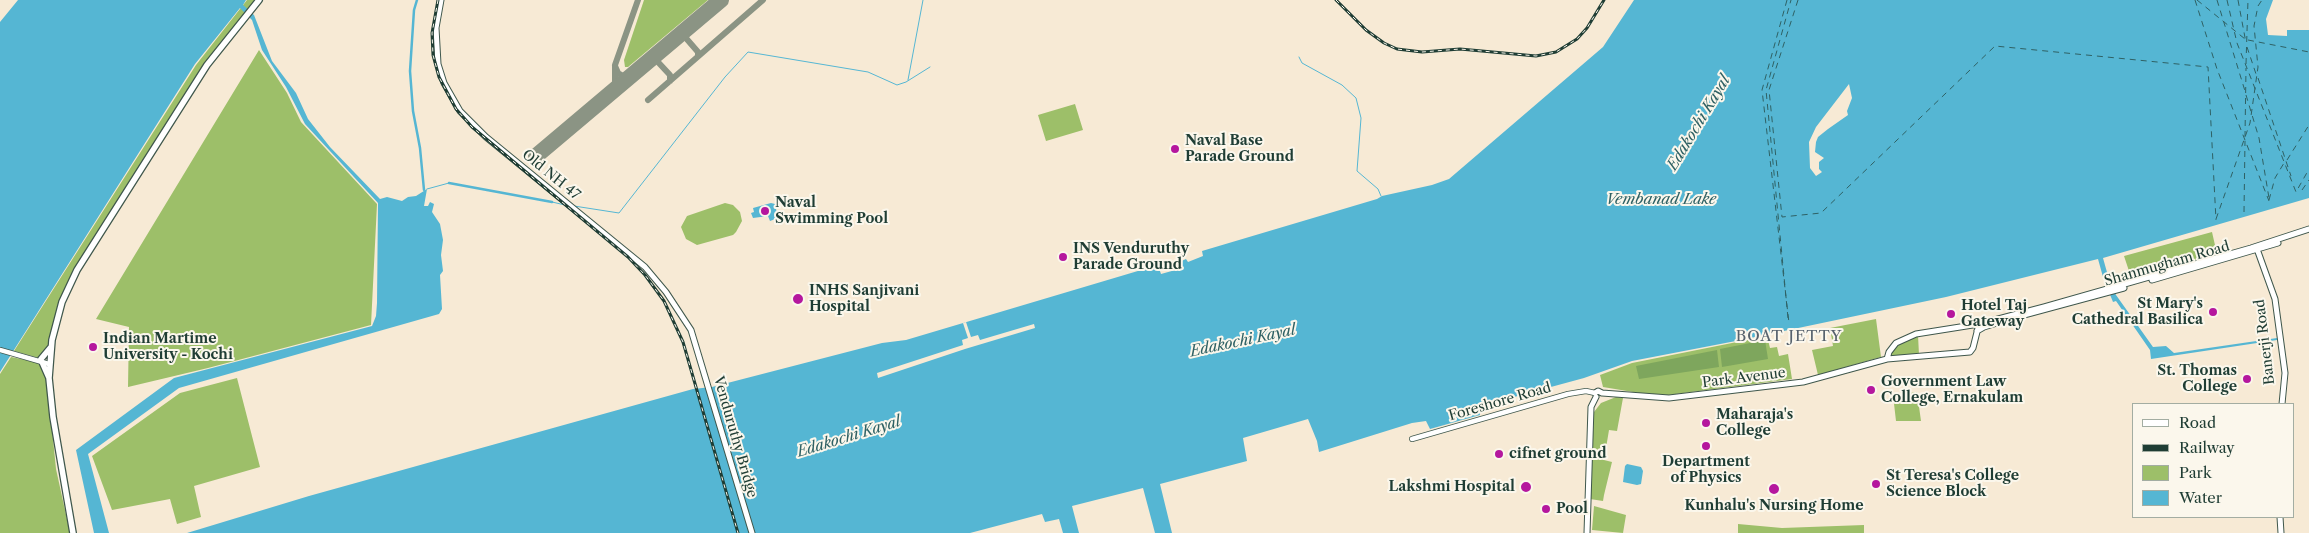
<!DOCTYPE html>
<style>
body{margin:0}
#map{position:relative;width:2309px;height:533px;overflow:hidden;background:#f7ead5;font-family:"Libre Caslon Text",serif}
canvas{display:block}
.legend{position:absolute;left:2132px;top:403px;width:162px;height:115px;box-sizing:border-box;background:#fbf7ec;border:1px solid #a3ada2;margin:0;padding:6px 9px;list-style:none;font-size:15px;color:#1f3d34}
.legend li{display:flex;align-items:center;gap:10px;height:25px}
.legend b{width:25px;border:1px solid #a3ada2}
</style>
<div id="map">
<canvas width="2309" height="533"></canvas>
<ul class="legend">
<li><b style="height:6px;background:#fff"></b>Road</li>
<li><b style="height:6px;background:#1f3d34"></b>Railway</li>
<li><b style="height:14px;background:#9dbf69"></b>Park</li>
<li><b style="height:14px;background:#55b6d3"></b>Water</li>
</ul>
</div>
<script>
const ctx = document.querySelector('canvas').getContext('2d');
ctx.lineJoin = 'round';
function paint(path, color) {
  ctx.fillStyle = color;
  ctx.fill(path, 'evenodd');
}
function shape(rows) {
  const path = new Path2D();
  for (const r of rows) {
    path.moveTo(r[0], r[1]);
    for (let i = 2; i < r.length; i += 2) path.lineTo(r[i], r[i + 1]);
  }
  return path;
}
function trace(path, color, width, dash) {
  ctx.strokeStyle = color;
  ctx.lineWidth = width;
  ctx.lineCap = dash ? 'butt' : 'round';
  ctx.setLineDash(dash || []);
  ctx.stroke(path);
}
function label(font, color, halo, rows, align = 'center') {
  ctx.font = font + ' "Libre Caslon Text",serif';
  ctx.lineWidth = 4;
  ctx.setLineDash([]);
  ctx.textBaseline = 'middle';
  ctx.strokeStyle = halo;
  ctx.fillStyle = color;
  for (const [text, x, y, turn = 0] of rows) {
    ctx.save();
    ctx.translate(x, y);
    ctx.rotate((+turn || 0) * Math.PI / 180);
    ctx.textAlign = isNaN(turn) ? turn : align;
    if (halo) ctx.strokeText(text, 0, 0);
    ctx.fillText(text, 0, 0);
    ctx.restore();
  }
}
const green = shape([
 [247,0,257,0,233,29,74,272,47,349,39,358,14,351,196,65],
 [644,0,708,0,628,67,625,67,624,60],
 [259,50,287,93,301,122,377,204,371,325,208,368,128,387,129,327,96,319],
 [1075,104,1083,130,1046,141,1038,115],
 [725,203,733,205,740,212,742,221,736,232,733,235,697,245,686,239,681,227,687,216],
 [2212,232,2217,254,2131,277,2124,256],
 [1876,319,1881,357,1818,375,1812,350,1833,346,1830,328],
 [1918,335,1919,355,1891,357,1892,353,1899,343],
 [1767,336,1770,348,1777,347,1779,356,1788,354,1792,379,1668,395,1639,393,1603,387,1600,375,1632,363],
 [11,357,36,362,44,369,47,379,56,469,70,533,0,533,0,374],
 [237,378,260,467,194,486,201,517,177,524,170,499,112,510,92,456,180,393],
 [1917,392,1921,421,1896,421,1893,395],
 [1616,397,1623,398,1617,431,1609,430,1604,460,1612,462,1604,495,1603,501,1590,499,1594,412,1601,403],
 [1594,506,1626,515,1623,533,1592,530],
 [1738,524,1782,528,1864,525,1864,533,1738,533]
]);
const forest = shape([
 [1765,340,1768,359,1722,367,1720,349],
 [1717,350,1719,367,1639,379,1636,366]
]);
const water = shape([
 [18,0,246,0,243,5,254,15,272,61,296,93,308,119,330,147,380,199,387,197,402,201,408,197,416,196,427,189,424,206,428,206,430,202,434,204,432,212,440,224,443,240,441,255,443,271,440,275,442,309,439,314,179,388,88,454,109,533,94,533,76,450,174,378,372,326,376,316,377,303,378,203,305,124,286,87,262,50,252,20,240,8,195,64,0,372,0,22],
 [1634,0,2273,0,2266,19,2268,35,2287,36,2287,30,2309,30,2309,198,2103,258,2110,283,2116,295,2153,347,2166,346,2174,353,2277,338,2277,340,2151,359,2150,350,2116,301,2113,302,2103,277,2098,259,1946,297,1741,340,1632,361,1584,378,1492,403,1479,409,1480,415,1430,429,1426,421,1412,423,1319,452,1317,441,1308,419,1243,438,1247,461,1160,484,1172,533,1155,533,1143,488,1072,506,1079,533,1063,533,1059,519,1045,522,1042,514,970,533,187,533,309,496,693,389,712,387,882,343,906,340,1158,265,1161,274,1179,269,1177,263,1186,259,1188,262,1203,256,1202,251,1377,199,1382,196,1432,185,1449,179,1603,47],
 [1849,84,1852,98,1847,111,1848,115,1828,129,1818,137,1816,142,1815,152,1824,158,1819,162,1819,169,1822,172,1816,176,1810,168,1809,142,1816,127],
 [771,203,775,204,778,218,770,221,768,216,753,218,751,213,754,212,753,208],
 [1627,464,1641,467,1643,471,1641,484,1637,485,1623,482,1625,466]
]);
const pier = shape([
 [966,322,971,337,978,335,980,340,1034,324,1035,328,965,349,878,378,877,373,963,345,962,340,968,338,963,323]
]);
const stream = shape([
 [1299,57,1302,63,1342,85,1356,98,1361,118,1357,171,1378,189,1381,196],
 [908,80,923,0],
 [427,189,449,183],
 [552,202,565,205],
 [574,206,619,213,725,77,748,52,868,72,897,85,906,82,930,67]
]);
const canal = shape([
 [417,0,414,10,410,71,413,111,420,148,424,190],
 [449,183,552,202]
]);
const ferry = shape([
 [1787,0,1762,90,1789,323],
 [1798,0,1769,90,1782,217,1821,213,1995,46,2208,67,2216,220],
 [2195,0,2217,69,2269,201],
 [2197,0,2245,39],
 [2217,0,2245,91],
 [2227,0,2237,43,2296,192,2309,169],
 [2238,0,2246,43],
 [2248,40,2309,52],
 [2247,47,2256,74],
 [2246,64,2248,0],
 [2258,78,2291,176],
 [2246,95,2259,138,2269,198],
 [2245,137,2246,68],
 [2287,160,2309,125],
 [2302,190,2309,180],
 [2269,200,2275,178,2284,163],
 [2244,212,2245,141],
 [2216,219,2250,123,2258,67,2254,26,2258,6,2262,0],
 [1788,318,1766,90,1791,0]
]);
const taxiway = shape([
 [679,35,685,37,698,52,698,56],
 [651,59,657,61,670,75,670,81],
 [615,66,618,73,623,76,635,73],
 [607,96,615,86,615,65,638,0],
 [648,100,763,0]
]);
const runway = shape([
 [536,156,721,0]
]);
const secondary = shape([
 [0,350,49,364],
 [1412,439,1568,394,1586,391,1595,393]
]);
const primary = shape([
 [441,0,436,28,438,64,444,83,460,111,486,137,645,267,666,292,691,330,752,533],
 [2257,249,2275,299,2285,373,2282,404],
 [2152,280,2278,243],
 [2024,315,2124,288],
 [1977,331,1984,327,2013,318],
 [1887,359,1889,352,1896,343,1916,334,1979,324,2044,307,2251,248,2309,229],
 [1595,393,1598,391,1602,393,1669,398,1803,382,1887,359,1970,352,1973,348,1979,324],
 [2280,517,2281,533],
 [1587,533,1591,407,1596,397]
]);
const trunk = shape([
 [41,359,51,347],
 [42,362,49,378,53,417,73,533],
 [49,378,52,340,62,302,77,270,207,65,259,0]
]);
const rail = shape([
 [438,0,432,33,433,55,439,77,456,109,472,127,628,257,645,275,664,301,683,342,738,533],
 [1336,0,1366,30,1384,43,1397,49,1422,52,1460,49,1536,56,1556,52,1577,39,1587,28,1604,0]
]);
const markers = [
 [1175,149,5,"#b5179e"],
 [765,211,5,"#b5179e"],
 [1063,257,5,"#b5179e"],
 [798,299,6,"#b5179e"],
 [2213,312,5,"#b5179e"],
 [1951,314,5,"#b5179e"],
 [93,347,5,"#b5179e"],
 [2247,379,5,"#b5179e"],
 [1871,390,5,"#b5179e"],
 [1706,423,5,"#b5179e"],
 [1706,446,5,"#b5179e"],
 [1499,454,5,"#b5179e"],
 [1876,484,5,"#b5179e"],
 [1526,487,6,"#b5179e"],
 [1774,489,6,"#b5179e"],
 [1546,509,5,"#b5179e"]
];
const poiNames = [
 ["Naval Base",1185,141],
 ["Parade Ground",1185,157],
 ["Naval",775,203],
 ["Swimming Pool",775,219],
 ["INS Venduruthy",1073,249],
 ["Parade Ground",1073,265],
 ["INHS Sanjivani",809,291],
 ["Hospital",809,307],
 ["St Mary's",2203,304,"right"],
 ["Cathedral Basilica",2203,320,"right"],
 ["Hotel Taj",1961,306],
 ["Gateway",1961,322],
 ["Indian Martime",103,339],
 ["University - Kochi",103,355],
 ["St. Thomas",2237,371,"right"],
 ["College",2237,387,"right"],
 ["Government Law",1881,382],
 ["College, Ernakulam",1881,398],
 ["Maharaja's",1716,415],
 ["College",1716,431],
 ["cifnet ground",1509,454],
 ["Department",1706,462,"center"],
 ["of Physics",1706,478,"center"],
 ["St Teresa's College",1886,476],
 ["Science Block",1886,492],
 ["Lakshmi Hospital",1515,487,"right"],
 ["Kunhalu's Nursing Home",1774,506,"center"],
 ["Pool",1556,509]
];
const streetNames = [
 ["Old NH 47",551,175,39],
 ["Shanmugham Road",2167,264,-16],
 ["Banerji Road",2265,342,-97],
 ["Park Avenue",1744,378,-7],
 ["Foreshore Road",1500,402,-16],
 ["Venduruthy Bridge",735,437,74]
];
const waterNames = [
 ["Edakochi Kayal",1699,123,-59],
 ["Vembanad Lake",1661,200],
 ["Edakochi Kayal",1243,341,-12],
 ["Edakochi Kayal",849,437,-17]
];
const neighbourhoodNames = [
 ["BOAT JETTY",1789,337]
];
paint(green, '#9dbf69');
paint(forest, '#7ea65d');
paint(water, '#55b6d3');
paint(pier, '#f7ead5');
trace(stream, '#55b6d3', 1);
trace(canal, '#55b6d3', 2.5);
trace(ferry, '#2f6164', 1, [6, 5]);
trace(taxiway, '#8b9484', 6);
trace(runway, '#8b9484', 16);
trace(secondary, '#3f574c', 6);
trace(primary, '#3f574c', 7);
trace(trunk, '#3f574c', 8);
trace(secondary, '#fff', 4.5);
trace(primary, '#fff', 5);
trace(trunk, '#fff', 5.5);
trace(rail, '#1f3d34', 3);
trace(rail, '#fbf7ec', 1, [4]);
for (const [x, y, r, color] of markers) {
  const dot = new Path2D();
  dot.arc(x, y, r, 0, 2 * Math.PI);
  ctx.fillStyle = color;
  ctx.fill(dot);
  trace(dot, '#fbf7ec', 2);
}
label('bold 14px', '#1f3d34', '#fbf7ec', poiNames, 'left');
label('14px', '#1f3d34', '#fbf7ec', streetNames);
label('italic 15px', '#2f6164', '#fbf7ec', waterNames);
ctx.letterSpacing = '1px';
label('15px', '#57626d', '#fbf7ec', neighbourhoodNames);
ctx.letterSpacing = '0px';
</script>
